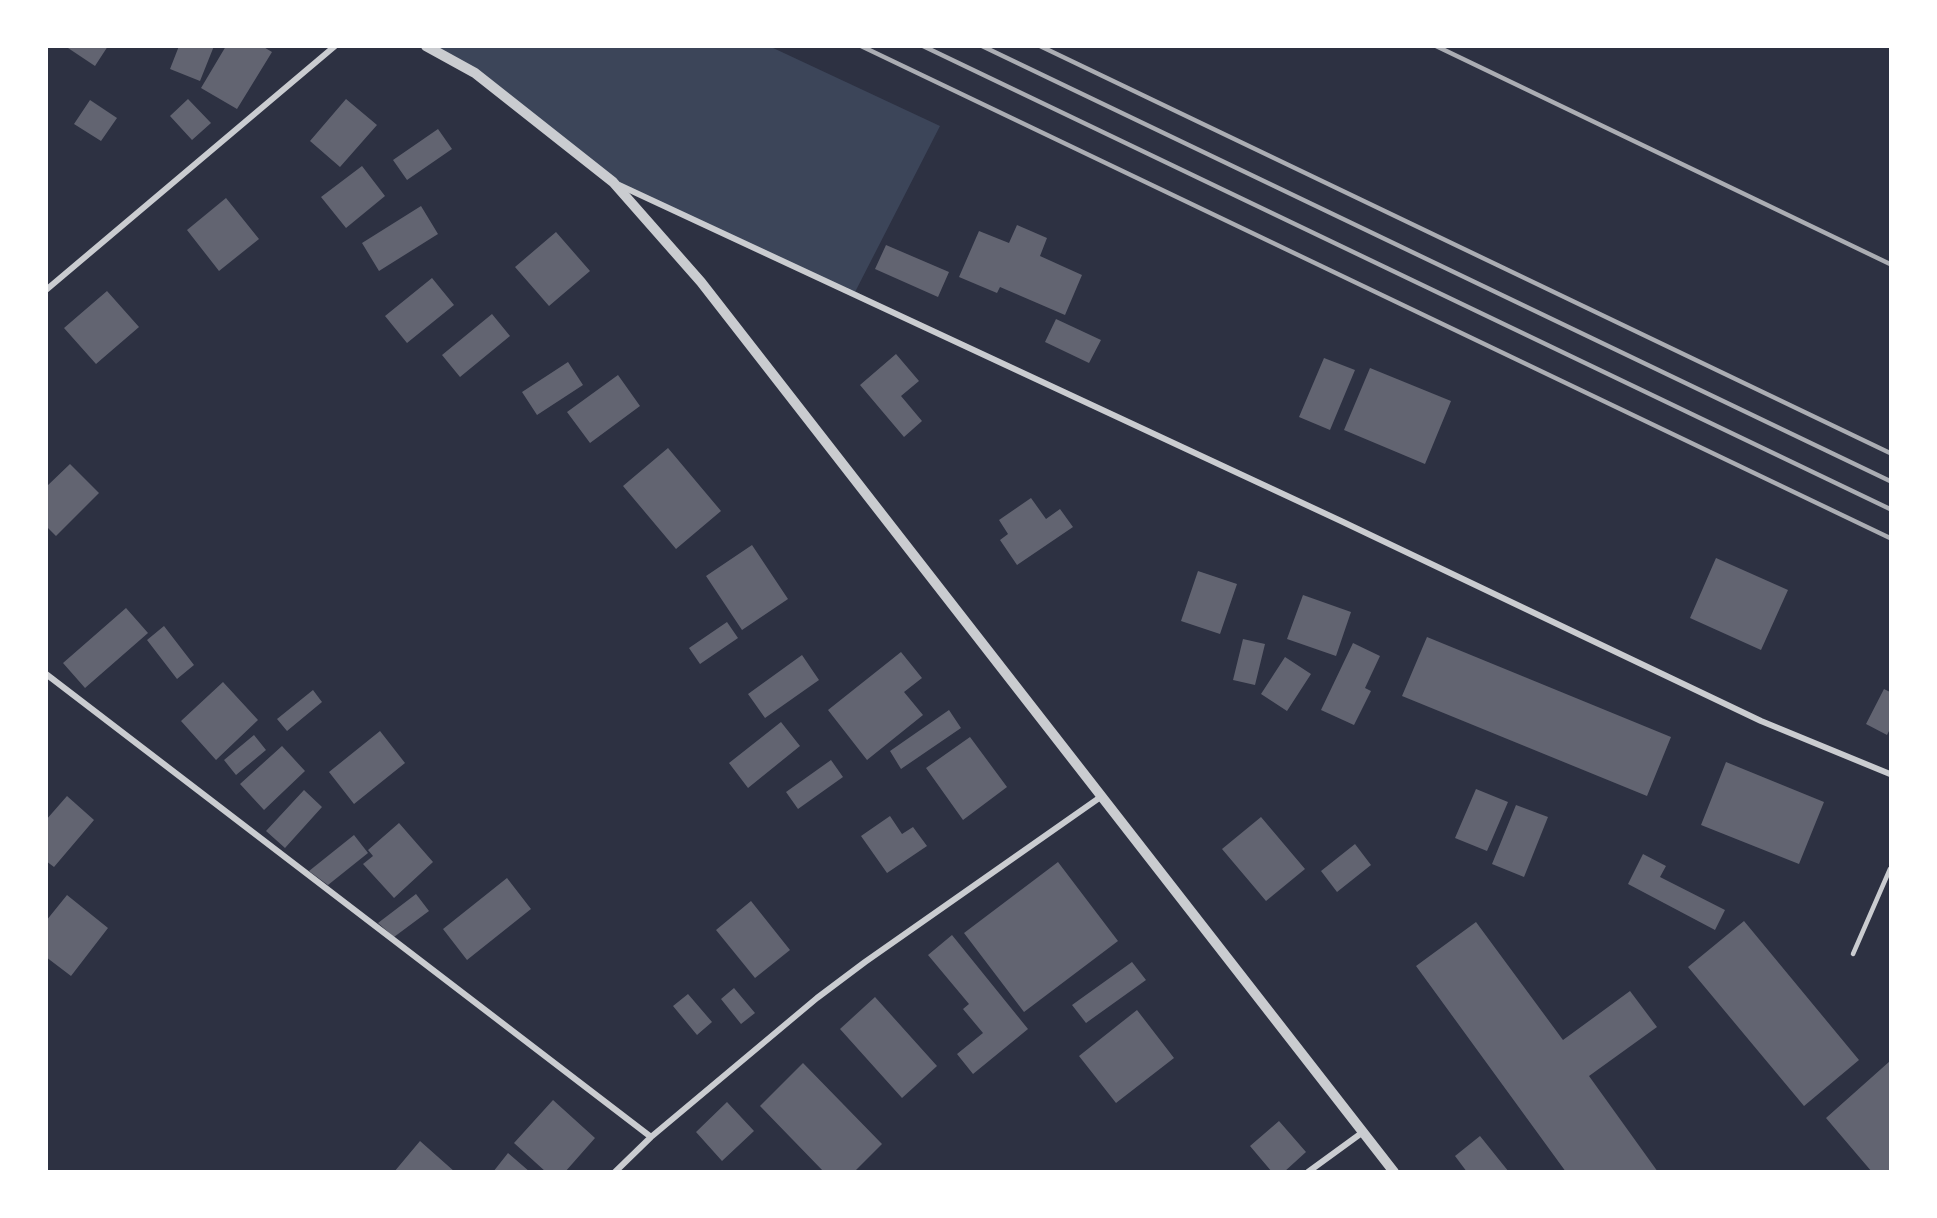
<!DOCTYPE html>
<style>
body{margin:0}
#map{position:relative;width:1937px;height:1218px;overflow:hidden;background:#2d3142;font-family:"Fira Sans",sans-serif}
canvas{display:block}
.frame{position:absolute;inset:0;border:48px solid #fff;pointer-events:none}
</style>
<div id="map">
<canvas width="1937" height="1218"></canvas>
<div class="frame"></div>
</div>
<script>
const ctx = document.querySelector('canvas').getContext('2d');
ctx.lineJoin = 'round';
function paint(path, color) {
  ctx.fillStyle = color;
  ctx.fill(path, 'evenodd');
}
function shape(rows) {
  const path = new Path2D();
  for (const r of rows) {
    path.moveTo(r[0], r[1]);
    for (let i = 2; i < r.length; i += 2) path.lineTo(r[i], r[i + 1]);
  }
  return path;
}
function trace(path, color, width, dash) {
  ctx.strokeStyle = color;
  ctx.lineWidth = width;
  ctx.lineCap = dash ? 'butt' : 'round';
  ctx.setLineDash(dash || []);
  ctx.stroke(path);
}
const green = shape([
 [426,47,771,47,940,126,854,294,613,182,475,73]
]);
const building = shape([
 [65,46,108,46,95,66],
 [179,46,214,46,200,81,170,69],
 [226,46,262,46,272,52,237,109,201,88],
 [188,99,211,123,192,140,170,116],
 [346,99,377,125,340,167,310,141],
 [90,100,117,118,101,141,74,124],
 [438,129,452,149,407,180,393,160],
 [362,166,385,196,346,228,321,197],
 [226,198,259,239,219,271,187,230],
 [421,206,438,234,379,271,362,243],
 [1017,225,1047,238,1040,256,1082,275,1065,315,1000,287,997,293,959,277,979,231,1009,243],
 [556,232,590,271,549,306,515,267],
 [886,245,949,272,938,297,875,269],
 [432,278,454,305,407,343,385,316],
 [107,291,139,327,96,364,64,328],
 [492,314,510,336,460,377,442,355],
 [1056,319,1101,340,1089,363,1045,342],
 [896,354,919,381,901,396,922,421,904,437,860,385],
 [1324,358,1355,370,1330,430,1299,417],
 [568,362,583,385,537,415,522,392],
 [1370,368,1451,401,1425,464,1344,430],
 [618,375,640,406,590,443,567,412],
 [668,448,721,511,676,549,623,486],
 [70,464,99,493,56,536,46,526,46,487],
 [1031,498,1046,519,1060,509,1073,527,1017,565,1000,540,1008,534,999,520],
 [752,545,788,599,742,630,706,576],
 [1716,558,1788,590,1761,650,1690,618],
 [1198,571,1237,584,1220,634,1181,621],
 [1303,595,1351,612,1336,656,1287,639],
 [126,608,148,633,85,688,63,663],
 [727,622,738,638,700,664,689,648],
 [164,626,194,665,177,679,147,640],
 [1427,637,1671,737,1647,796,1402,696],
 [1243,639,1265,644,1255,685,1233,680],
 [1353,643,1380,656,1365,688,1371,691,1354,725,1321,710],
 [901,652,922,678,904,692,923,715,867,760,828,710],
 [802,655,819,680,765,718,748,694],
 [1285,657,1311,674,1287,711,1261,694],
 [223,682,258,720,216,760,181,721],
 [1884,689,1890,692,1890,729,1887,735,1866,724],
 [313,690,322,702,287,731,277,719],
 [949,710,961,728,901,769,890,751],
 [781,722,800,746,748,788,729,763],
 [380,731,405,763,354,804,329,772],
 [254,735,266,750,236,775,224,760],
 [970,737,1007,787,963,820,926,768],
 [282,746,305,771,264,810,240,784],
 [831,760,843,777,798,809,786,792],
 [1726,762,1824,802,1799,864,1701,825],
 [1476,789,1508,802,1487,851,1455,838],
 [304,790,322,807,285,848,266,831],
 [67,796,94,820,54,867,46,861,46,820],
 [1516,805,1548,817,1524,877,1492,864],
 [890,816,902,834,913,827,927,846,887,873,861,836],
 [1261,817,1305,869,1266,901,1222,849],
 [399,823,433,862,394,898,363,864,373,856,368,850],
 [354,835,368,853,328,885,309,871],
 [1355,844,1371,865,1337,892,1321,871],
 [1643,854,1666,866,1660,877,1725,910,1715,930,1628,884],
 [1058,862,1118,941,1024,1012,964,933],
 [507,878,531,909,467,960,443,929],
 [416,894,429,911,394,937,378,923],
 [67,895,108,928,71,976,46,957,46,921],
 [751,901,790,950,755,978,716,930],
 [1744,921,1859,1060,1804,1106,1688,967],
 [1476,922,1563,1040,1630,991,1657,1027,1589,1076,1658,1172,1566,1172,1416,966],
 [952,935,1028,1029,973,1074,957,1054,983,1033,963,1009,969,1004,928,955],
 [1132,962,1146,980,1086,1023,1072,1005],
 [734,988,755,1013,741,1024,721,999],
 [688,994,712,1022,697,1035,673,1006],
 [875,997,937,1066,902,1098,840,1029],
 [1137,1010,1174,1058,1116,1103,1079,1056],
 [1890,1061,1890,1171,1872,1172,1826,1118],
 [803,1063,882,1144,854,1172,824,1172,760,1106],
 [553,1100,595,1138,565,1172,546,1172,514,1143],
 [727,1102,754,1131,722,1161,696,1132],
 [1279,1121,1306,1152,1284,1172,1272,1172,1250,1146],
 [1480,1136,1509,1172,1467,1172,1455,1156],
 [420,1141,455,1172,394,1172],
 [508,1153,530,1172,493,1172]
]);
const service = shape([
 [1853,954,1890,869]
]);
const minor = shape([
 [619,185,1341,521,1761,721,1890,774],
 [46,290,335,46],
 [46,674,651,1137],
 [615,1172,651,1137,817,998,865,962,1102,796],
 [1308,1172,1363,1132]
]);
const tertiary = shape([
 [426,46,475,73,613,182,701,282,1394,1172]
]);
const rail = shape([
 [861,46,1890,538],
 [923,46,1890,509],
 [982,46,1890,481],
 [1040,46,1890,453],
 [1436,46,1890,264]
]);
paint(green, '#3c4559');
paint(building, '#626471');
trace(service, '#caccd0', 4.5);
trace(minor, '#caccd0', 6);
trace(tertiary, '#caccd0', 10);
trace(rail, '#abadb3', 4.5);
</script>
